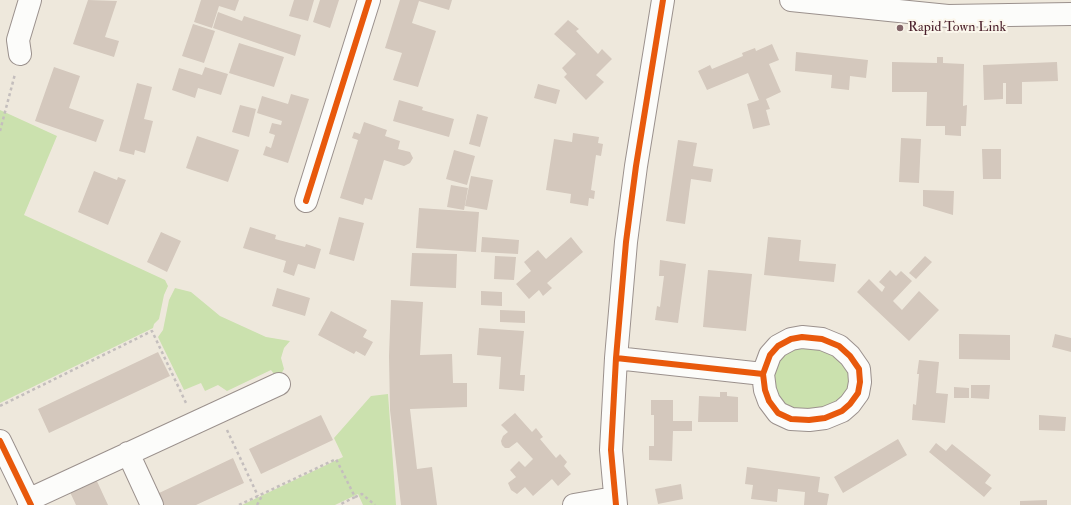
<!DOCTYPE html>
<style>
body{margin:0}
canvas{display:block;background:#eee8dc}
</style>
<canvas width="1071" height="505"></canvas>
<script>
const ctx = document.querySelector('canvas').getContext('2d');
ctx.lineJoin = 'round';
function paint(path, color) {
  ctx.fillStyle = color;
  ctx.fill(path, 'evenodd');
}
function shape(rows) {
  const path = new Path2D();
  for (const r of rows) {
    path.moveTo(r[0], r[1]);
    for (let i = 2; i < r.length; i += 2) path.lineTo(r[i], r[i + 1]);
  }
  return path;
}
function trace(path, color, width, dash) {
  ctx.strokeStyle = color;
  ctx.lineWidth = width;
  ctx.lineCap = dash ? 'butt' : 'round';
  ctx.setLineDash(dash || []);
  ctx.stroke(path);
}
function label(font, color, halo, rows, align = 'center') {
  ctx.font = font + ' "IM FELL Double Pica",serif';
  ctx.lineWidth = 4;
  ctx.setLineDash([]);
  ctx.textBaseline = 'middle';
  ctx.strokeStyle = halo;
  ctx.fillStyle = color;
  for (const [text, x, y, turn = 0] of rows) {
    ctx.save();
    ctx.translate(x, y);
    ctx.rotate((+turn || 0) * Math.PI / 180);
    ctx.textAlign = isNaN(turn) ? turn : align;
    if (halo) ctx.strokeText(text, 0, 0);
    ctx.fillText(text, 0, 0);
    ctx.restore();
  }
}
const green = shape([
 [0,110,57,136,24,215,165,280,168,286,164,295,159,319,154,324,153,328,0,403],
 [175,288,191,292,220,316,266,337,290,341,284,348,281,358,284,369,278,379,271,370,227,391,218,385,205,391,201,383,184,390,158,337,163,330,169,300],
 [795,343,843,356,853,387,829,410,792,411,778,398,772,369],
 [388,394,396,505,363,505,358,494,335,505,242,505,343,457,334,438,371,396]
]);
const building = shape([
 [88,0,117,1,105,37,119,41,114,57,73,44],
 [201,0,239,0,235,11,219,6,212,28,194,22],
 [294,0,314,0,308,21,289,16],
 [320,0,339,0,330,28,313,22],
 [400,0,452,0,449,10,419,1,412,23,436,31,418,87,393,80,402,53,385,48],
 [218,12,242,21,244,16,301,35,295,56,213,28],
 [568,20,579,29,576,31,598,54,602,49,612,59,596,75,604,82,586,100,564,77,567,74,562,68,576,54,554,34],
 [193,24,215,31,204,63,182,56],
 [239,43,284,57,274,87,229,73],
 [772,44,779,60,769,64,781,92,766,99,770,109,766,110,770,125,753,129,747,104,759,100,748,73,707,90,698,71,710,65,712,69,743,56,742,53,755,48,756,51],
 [796,52,868,60,866,78,850,76,849,90,831,88,832,75,795,71],
 [937,57,943,57,943,63,964,64,963,106,967,105,966,126,961,126,961,136,945,135,945,126,926,126,927,92,892,92,892,62,937,63],
 [1057,62,1058,81,1022,82,1022,104,1006,104,1006,83,1003,83,1003,99,984,100,983,65],
 [54,67,80,76,69,108,104,120,96,142,35,121],
 [205,67,228,74,221,95,198,88,195,98,172,90,179,68,202,75],
 [137,83,152,87,144,119,153,121,145,153,135,150,134,155,119,151],
 [538,84,560,90,556,104,534,98],
 [291,94,309,99,288,163,263,155,266,146,271,148,275,135,269,133,272,123,281,125,282,121,257,113,262,96,288,104],
 [399,100,423,107,422,110,454,119,449,137,393,121],
 [240,105,256,109,249,137,232,132],
 [477,114,488,117,480,147,469,144],
 [364,122,387,130,385,136,400,141,398,149,410,152,413,158,410,163,404,166,384,160,372,200,365,198,363,205,340,198,358,140,352,138,354,132,360,134],
 [573,133,599,137,598,143,603,144,601,156,596,155,591,190,595,191,594,199,589,198,588,206,570,203,571,194,546,190,554,139,572,142],
 [197,136,239,150,228,182,186,168],
 [901,138,921,139,919,183,899,182],
 [678,140,697,143,693,166,713,169,711,182,691,179,685,224,666,221],
 [982,149,1001,149,1001,179,983,179],
 [454,150,475,156,467,185,446,179],
 [94,171,117,180,118,177,126,180,108,225,78,212],
 [471,176,493,180,487,210,465,206],
 [451,185,468,188,464,210,447,207],
 [923,190,954,191,953,215,923,206],
 [419,208,479,212,476,252,416,248],
 [339,217,364,223,354,261,329,254],
 [250,227,276,235,275,239,305,247,306,244,321,249,315,269,298,264,294,276,283,272,286,261,243,248],
 [161,232,181,241,167,272,147,262],
 [482,237,519,240,518,254,481,252],
 [571,237,583,252,547,283,552,288,543,296,539,290,529,299,516,284,531,271,524,262,538,250,546,259],
 [768,237,801,240,799,261,836,264,834,282,764,275],
 [412,253,457,254,456,288,410,286],
 [495,256,516,257,514,280,494,279],
 [925,256,932,262,916,279,909,273],
 [660,260,686,264,678,323,655,320,657,306,660,307,664,276,659,276],
 [708,270,752,274,746,331,703,327],
 [890,270,896,276,901,271,912,281,893,301,902,310,919,291,939,310,909,341,857,292,869,279,882,292,885,287,879,282],
 [277,288,310,298,305,316,272,306],
 [481,291,502,292,502,306,481,305],
 [391,300,423,302,420,355,452,354,453,383,467,383,467,407,410,409,417,469,432,467,437,505,401,505,390,410,389,356],
 [500,310,525,311,525,323,500,322],
 [331,311,367,330,363,337,373,342,365,356,356,351,354,354,318,335],
 [479,328,524,331,520,375,525,375,524,391,499,389,501,357,477,355],
 [959,334,1010,335,1010,360,959,359],
 [1055,334,1071,338,1071,352,1052,347],
 [158,352,170,376,49,433,38,409],
 [919,360,939,362,936,393,948,394,945,423,912,420,913,404,916,405,919,374,917,374],
 [971,385,990,385,989,399,971,398],
 [954,387,969,388,969,398,954,398],
 [720,392,727,392,727,396,738,397,738,422,698,422,699,396,720,397],
 [651,400,673,400,673,421,692,421,692,431,673,431,672,461,649,460,649,446,654,446,654,415,651,415],
 [515,413,532,432,536,428,543,437,540,439,556,458,560,454,567,462,564,466,571,474,558,486,552,479,533,496,525,487,517,494,511,490,508,483,516,477,510,470,519,461,525,467,533,459,517,442,509,448,505,448,502,445,501,441,503,436,508,432,501,425],
 [321,415,333,440,261,474,249,449],
 [1039,415,1066,417,1065,431,1039,430],
 [898,439,907,455,843,493,834,477],
 [936,443,946,451,952,444,991,475,985,483,992,488,984,497,929,452],
 [233,458,244,483,196,505,162,505,157,494],
 [747,467,820,477,818,492,829,494,827,505,804,505,805,492,778,489,777,502,751,499,753,485,745,484],
 [95,477,108,505,76,505,69,490],
 [681,484,683,499,658,504,655,489],
 [1047,500,1047,505,1020,505,1020,501]
]);
const path = shape([
 [0,131,15,74],
 [0,406,152,331,186,403],
 [227,430,258,496],
 [355,497,362,494,375,505],
 [239,505,336,459,355,497,339,505],
 [257,505,263,494]
]);
const minor = shape([
 [20,54,18,40,30,0],
 [306,201,369,0],
 [616,358,763,374,770,355,778,346,791,339,802,337,822,339,839,346,850,356,859,369,860,382,858,393,850,404,842,411,825,418,809,420,791,419,778,413,769,401,765,390,763,374],
 [0,441,31,505],
 [128,453,152,505],
 [28,500,279,384],
 [574,505,614,498],
 [616,505,611,450,616,358,626,242,636,166,663,0]
]);
const major = shape([
 [791,0,948,16,1071,14]
]);
const cycleway = shape([
 [306,201,369,0],
 [616,358,763,374,770,355,778,346,791,339,802,337,822,339,839,346,850,356,859,369,860,382,858,393,850,404,842,411,825,418,809,420,791,419,778,413,769,401,765,390,763,374],
 [0,441,31,505],
 [616,505,611,450,616,358,626,242,636,166,663,0]
]);
const markers = [
 [900,28,4,"#836569"]
];
const poiNames = [
 ["Rapid Town Link",908,28]
];
paint(green, '#cbe1ae');
paint(building, '#d4c8bd');
trace(minor, '#9b918d', 24);
trace(major, '#9b918d', 24);
trace(path, '#c4bebd', 2.5, [3, 3]);
trace(minor, '#fcfcfa', 22);
trace(major, '#fcfcfa', 22);
trace(cycleway, '#e8590c', 6);
for (const [x, y, r, color] of markers) {
  const dot = new Path2D();
  dot.arc(x, y, r, 0, 2 * Math.PI);
  ctx.fillStyle = color;
  ctx.fill(dot);
  trace(dot, '#fbf7ec', 1.5);
}
label('14px', '#4a1f2b', '#fbf7ec', poiNames, 'left');
</script>
